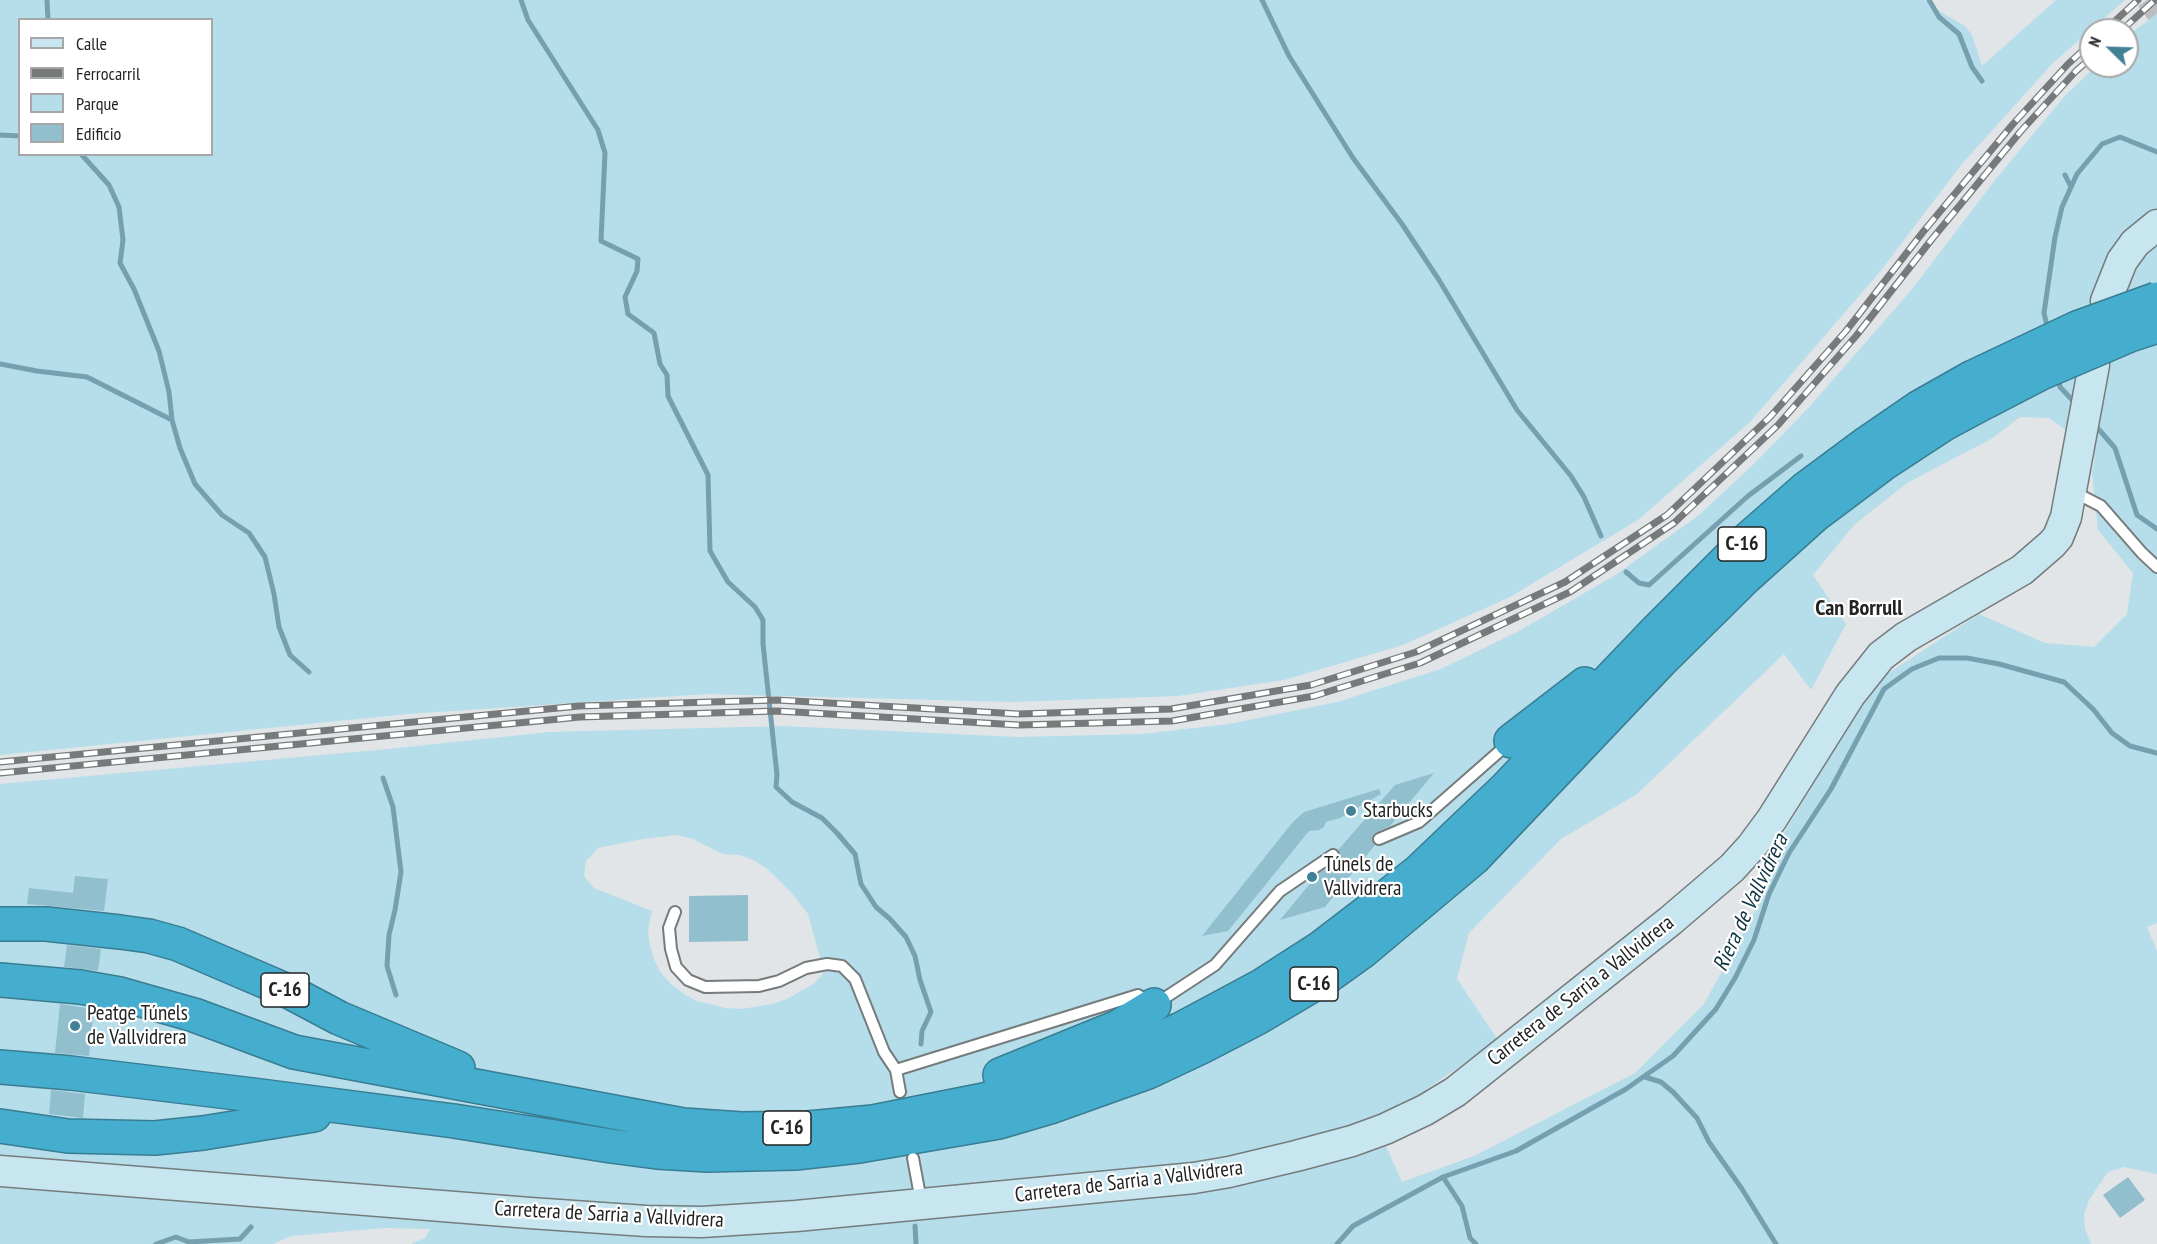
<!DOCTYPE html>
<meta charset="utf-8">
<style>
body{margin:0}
#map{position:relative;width:2157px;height:1244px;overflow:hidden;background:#e1e5e7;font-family:"PT Sans Narrow",sans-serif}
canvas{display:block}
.legend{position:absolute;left:18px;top:18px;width:195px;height:138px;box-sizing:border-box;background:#fff;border:2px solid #a7a7a7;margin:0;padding:8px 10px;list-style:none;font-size:18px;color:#222424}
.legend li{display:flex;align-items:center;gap:12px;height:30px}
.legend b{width:30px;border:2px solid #a7a7a7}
.north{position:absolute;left:2079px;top:18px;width:60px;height:60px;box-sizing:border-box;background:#fff;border:2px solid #a7a7a7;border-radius:50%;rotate:293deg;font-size:16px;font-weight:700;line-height:24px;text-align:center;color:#222424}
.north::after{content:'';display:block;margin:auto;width:21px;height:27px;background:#418095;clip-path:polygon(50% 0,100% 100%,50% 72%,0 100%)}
</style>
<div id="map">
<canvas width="2157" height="1244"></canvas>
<ul class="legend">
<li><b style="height:8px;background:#c7e6f0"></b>Calle</li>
<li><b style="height:8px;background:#777a7b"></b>Ferrocarril</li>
<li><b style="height:16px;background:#b6ddea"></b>Parque</li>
<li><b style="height:16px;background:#92bfce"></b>Edificio</li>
</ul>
<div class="north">N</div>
</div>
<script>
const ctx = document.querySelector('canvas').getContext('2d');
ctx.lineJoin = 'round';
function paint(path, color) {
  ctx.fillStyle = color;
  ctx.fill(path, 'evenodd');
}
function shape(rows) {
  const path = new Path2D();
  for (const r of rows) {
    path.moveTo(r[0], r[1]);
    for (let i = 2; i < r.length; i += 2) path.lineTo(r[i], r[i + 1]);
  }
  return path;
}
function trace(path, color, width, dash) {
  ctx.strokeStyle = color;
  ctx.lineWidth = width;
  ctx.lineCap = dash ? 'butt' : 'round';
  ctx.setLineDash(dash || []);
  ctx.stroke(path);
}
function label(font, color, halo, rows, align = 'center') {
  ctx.font = font + ' "PT Sans Narrow",sans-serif';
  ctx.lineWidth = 4.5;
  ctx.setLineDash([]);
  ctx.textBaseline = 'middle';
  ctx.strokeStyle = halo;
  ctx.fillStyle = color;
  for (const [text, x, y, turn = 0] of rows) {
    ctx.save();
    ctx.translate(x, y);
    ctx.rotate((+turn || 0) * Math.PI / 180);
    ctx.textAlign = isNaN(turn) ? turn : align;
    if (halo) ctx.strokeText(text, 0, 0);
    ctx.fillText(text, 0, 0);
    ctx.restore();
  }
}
const green = shape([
 [0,0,1925,0,1936,9,1965,26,1972,35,1982,66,2056,0,2125,0,2053,63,1961,165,1879,273,1749,423,1638,520,1510,597,1403,645,1284,680,1178,696,1012,702,707,694,408,714,0,755],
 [20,20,212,20,212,154,20,154],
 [2157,14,2157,923,2147,927,2157,951,2157,1174,2124,1167,2108,1172,2089,1200,2084,1214,2085,1229,2091,1244,411,1244,425,1238,430,1229,384,1228,291,1236,273,1244,0,1244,0,784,388,749,549,732,783,726,1017,737,1141,734,1229,724,1337,702,1441,669,1517,632,1614,576,1699,515,1757,461,1811,405,1913,288,1995,180,2064,97,2096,66,2127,66,2127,36],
 [2020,417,2049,418,2070,433,2095,458,2092,473,2098,530,2133,573,2127,614,2094,647,2045,643,1979,614,1873,683,1774,850,1761,900,1704,1004,1635,1073,1474,1156,1402,1182,1385,1144,1385,1118,1498,1040,1457,979,1469,933,1561,839,1637,794,1784,654,1811,690,1846,624,1813,575,1854,525,1907,483,1991,439],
 [676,835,693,839,723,854,740,855,755,861,767,869,790,891,808,914,820,958,823,974,813,984,787,999,773,1004,741,1009,726,1008,697,1001,684,994,671,984,661,973,654,960,650,945,648,930,652,911,594,888,584,876,586,861,598,848,643,839]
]);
const stream = shape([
 [47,0,48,20],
 [521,0,528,20,598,130,605,153,601,241,638,259,637,271,625,297,628,314,654,333,660,364,667,375,668,396,708,475,710,551,728,582,755,607,763,620,763,644,777,775,776,787,792,802,822,818,837,833,855,854,861,884,876,907,890,919,906,937,915,956,920,980,931,1012,922,1031,921,1044],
 [1262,0,1289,56,1353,158,1402,224,1439,280,1517,410,1571,476,1584,497,1601,536],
 [1929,0,1939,17,1959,34,1972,67,1982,81],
 [0,135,20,136],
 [81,154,109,185,119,207,123,240,120,263,134,289,159,351,169,392,172,420,180,448,195,484,222,515,249,533,265,557,274,594,279,627,290,655,309,672],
 [2065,175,2071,187],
 [2048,330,2044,313,2055,237,2062,207,2077,174,2102,144,2120,137,2157,152],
 [0,364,37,371,87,377,172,420],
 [2058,378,2060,387,2076,404],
 [2094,424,2115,448,2137,515,2157,529],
 [1626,572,1639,583,1649,585,1748,496,1801,456],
 [383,778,393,807,401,872,395,910,389,935,387,966,396,995],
 [1645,1077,1661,1082,1673,1092,1697,1118,1709,1142,1742,1189,1776,1244],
 [1443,1177,1462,1206,1470,1238,1476,1244],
 [915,1226,916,1244],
 [156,1244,176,1237,189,1242,240,1239,251,1227],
 [1337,1244,1353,1226,1443,1177,1516,1151,1626,1089,1673,1056,1716,1009,1735,978,1754,940,1769,894,1789,853,1831,789,1884,689,1912,669,1939,658,1967,658,1999,664,2064,682,2093,709,2112,733,2130,746,2157,753]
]);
const building = shape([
 [1434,773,1390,826,1373,834,1372,839,1375,845,1325,907,1280,920,1317,875,1339,859,1340,854,1338,850,1395,785],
 [1379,789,1381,794,1340,818,1326,822,1324,827,1319,830,1309,831,1228,931,1202,936,1292,823,1304,812],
 [75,876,108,879,104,911,27,904,29,888,73,893],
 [748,895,748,941,689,942,689,896],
 [67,945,101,949,98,971,64,967],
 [60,1004,94,1009,89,1056,55,1053],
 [51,1090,85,1094,83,1118,49,1114],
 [2128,1177,2145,1200,2120,1218,2103,1195]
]);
const streetTunnel = shape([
 [2147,0,2157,14]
]);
const lane = shape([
 [2074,492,2101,506,2142,553,2157,567],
 [1379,839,1419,822,1509,743],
 [675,912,669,928,671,949,676,967,688,980,705,987,759,986,779,981,806,968,827,964,842,966,855,979,884,1052,896,1070,900,1092],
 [896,1070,1138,995,1154,1005,1215,965,1280,891,1333,855],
 [913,1158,921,1201]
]);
const secondary = shape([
 [2106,301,2122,261,2135,243,2157,225],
 [0,1171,530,1213,646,1221,702,1222,796,1216,1194,1178,1229,1172,1296,1156,1352,1141,1385,1129,1425,1110,1455,1092,1670,921,1732,868,1752,846,1772,819,1850,695,1881,656,1906,637,2022,570,2052,544,2058,537,2066,517,2094,365]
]);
const highway = shape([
 [1511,741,1585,684],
 [0,924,46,924,120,932,149,936,178,944,290,992,339,1018,458,1068],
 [0,980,80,987,120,994,194,1015,294,1052,683,1125,742,1129,808,1128,873,1122,984,1100,1033,1085,1123,1055,1181,1029,1263,985,1319,949,1370,910,1419,871,1506,788,1656,631,1749,538,1805,489,1867,443,1918,408,1971,378],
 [0,1067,71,1073,253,1095,454,1121,611,1146,657,1152,707,1155,795,1153,859,1146,999,1122,1050,1107,1148,1072,1201,1047,1257,1018,1328,976,1363,951,1474,858,1660,662,1746,577,1815,515,1883,464,1944,424,1987,401],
 [1000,1075,1118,1027,1154,1005],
 [0,1126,68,1136,155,1138,203,1133,314,1115]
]);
const rail = shape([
 [2105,30,2138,0],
 [2122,30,2155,0],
 [0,762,579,706,777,700,1019,714,1171,709,1311,685,1416,652,1565,582,1667,515,1770,417,1846,331,1923,232,2013,124,2068,64,2091,43],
 [0,773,580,717,777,711,1019,725,1172,721,1314,696,1420,663,1570,592,1674,523,1778,425,1856,336,1932,239,2021,131,2076,71,2091,58]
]);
const highwayBridge = shape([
 [1971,378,2077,328,2157,299],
 [1987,401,2041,373,2130,335,2157,326]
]);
const markers = [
 [1351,811,6,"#418095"],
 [1312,877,6,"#418095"],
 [75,1026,6,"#418095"]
];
const shields = [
 [1742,544,48],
 [1314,984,48],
 [285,990,48],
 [787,1128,48]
];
const shieldNames = [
 ["C-16",1742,544],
 ["C-16",1314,984],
 ["C-16",285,990],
 ["C-16",787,1128]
];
const poiNames = [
 ["Starbucks",1363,811],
 ["Túnels de",1324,865],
 ["Vallvidrera",1324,889],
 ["Peatge Túnels",87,1014],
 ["de Vallvidrera",87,1038]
];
const streetNames = [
 ["Carretera de Sarria a Vallvidrera",1581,991,-38],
 ["Carretera de Sarria a Vallvidrera",1129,1182,-7],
 ["Carretera de Sarria a Vallvidrera",609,1215,3]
];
const neighbourhoodNames = [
 ["Can Borrull",1859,609]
];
const waterNames = [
 ["Riera de Vallvidrera",1751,903,-65]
];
paint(green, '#b6ddea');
trace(stream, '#75a0b0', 5);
paint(building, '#92bfce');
trace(streetTunnel, '#bbbec0', 21, [21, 10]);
trace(lane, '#767b7c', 14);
trace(secondary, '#767b7c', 33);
trace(highway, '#397d92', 36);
trace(lane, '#fff', 10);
trace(secondary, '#c7e6f0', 30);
trace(highway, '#45adcd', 33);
trace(rail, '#777a7b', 7);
trace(rail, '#fff', 4.5, [14]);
trace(highwayBridge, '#397d92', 36, []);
trace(highwayBridge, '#45adcd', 33);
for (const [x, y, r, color] of markers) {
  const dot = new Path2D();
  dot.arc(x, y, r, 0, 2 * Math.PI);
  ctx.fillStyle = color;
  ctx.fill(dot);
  trace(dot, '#fff', 2);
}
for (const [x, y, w] of shields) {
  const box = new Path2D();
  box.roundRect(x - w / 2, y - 17, w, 34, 4.5);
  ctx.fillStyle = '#fff';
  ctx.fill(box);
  trace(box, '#222424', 1.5);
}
label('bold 20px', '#222424', null, shieldNames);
label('21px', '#222424', '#fff', poiNames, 'left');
label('21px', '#222424', '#fff', streetNames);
label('bold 22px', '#222424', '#fff', neighbourhoodNames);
label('italic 22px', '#0c3541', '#fff', waterNames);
</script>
